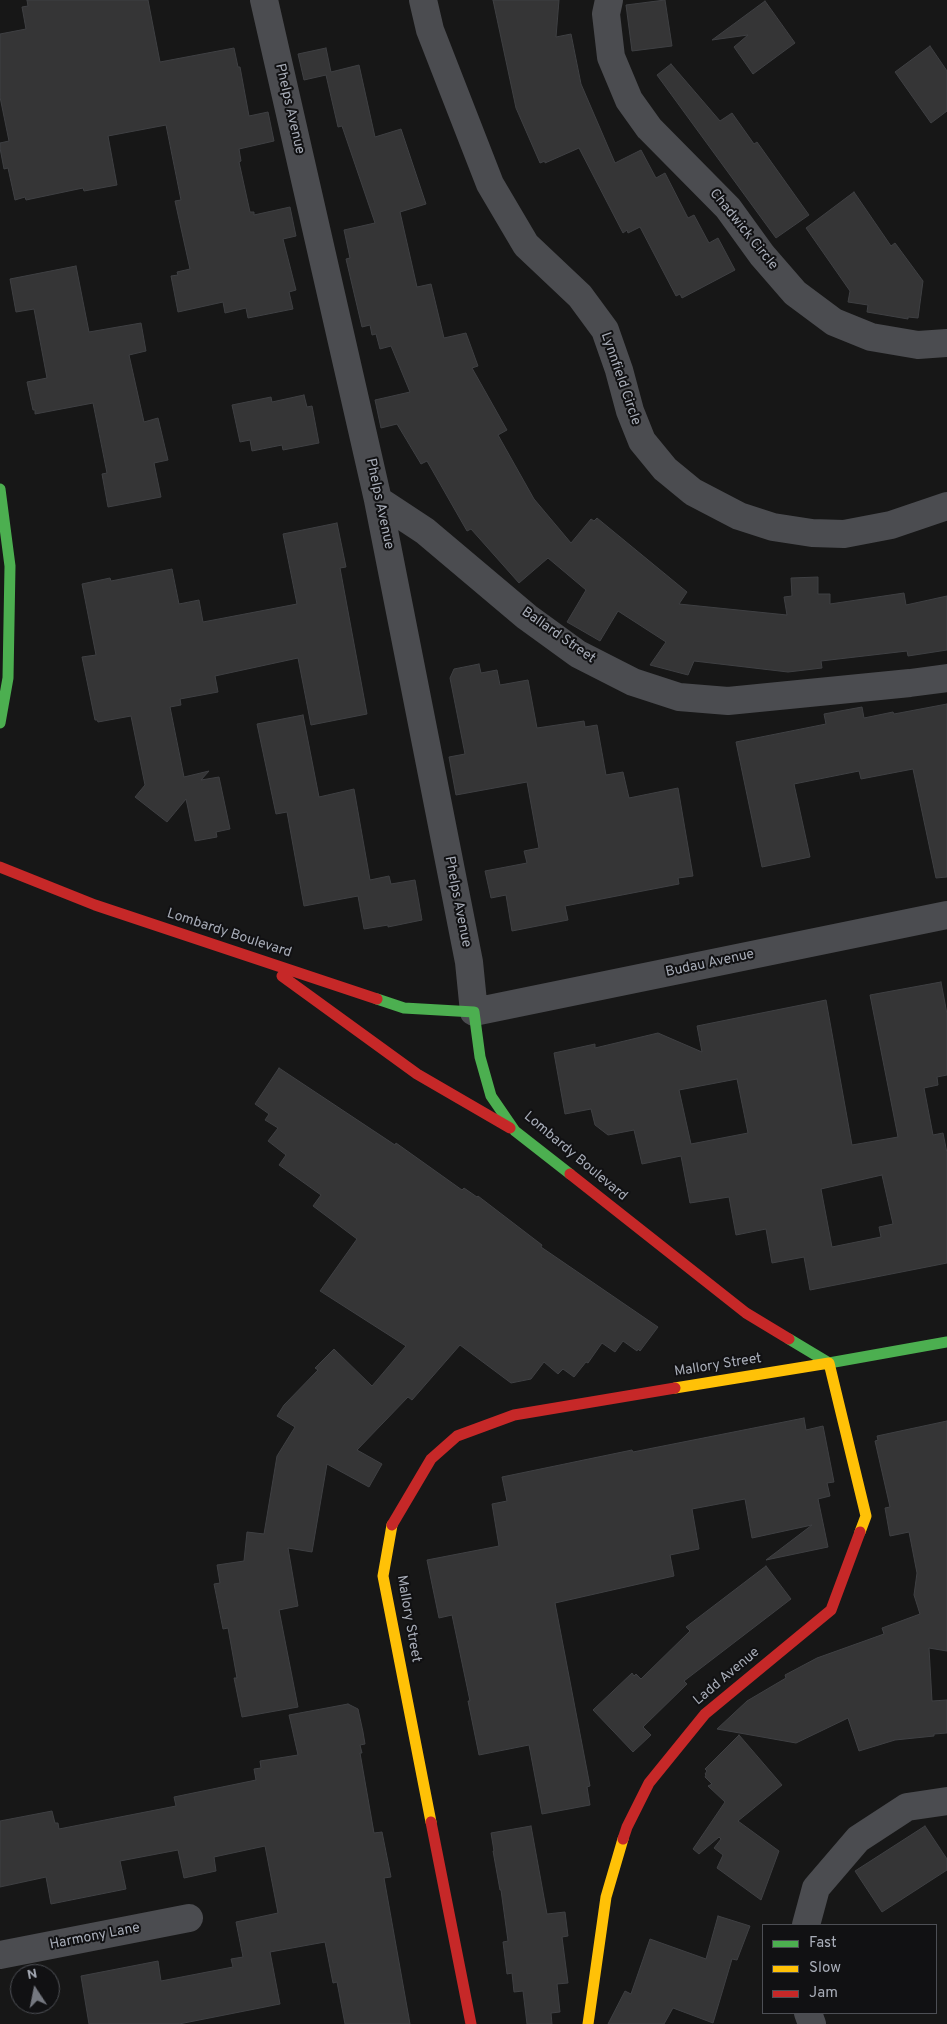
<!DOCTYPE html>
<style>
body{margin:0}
#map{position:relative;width:947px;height:2024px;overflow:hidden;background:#171717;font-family:Overpass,sans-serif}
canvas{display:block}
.legend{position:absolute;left:762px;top:1924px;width:175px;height:90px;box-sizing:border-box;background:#111113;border:1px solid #4d4f55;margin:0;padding:6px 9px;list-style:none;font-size:15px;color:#a8adb8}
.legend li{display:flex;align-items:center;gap:10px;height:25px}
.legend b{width:25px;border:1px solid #4d4f55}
.north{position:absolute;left:10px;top:1964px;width:50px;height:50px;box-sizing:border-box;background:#111113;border:1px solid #4d4f55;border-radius:50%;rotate:349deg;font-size:14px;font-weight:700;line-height:20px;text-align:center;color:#a8adb8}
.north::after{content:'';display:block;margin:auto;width:18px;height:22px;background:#757880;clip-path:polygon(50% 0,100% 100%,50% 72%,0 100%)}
</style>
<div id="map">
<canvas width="947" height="2024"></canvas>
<ul class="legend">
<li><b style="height:6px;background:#4caf50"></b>Fast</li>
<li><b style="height:6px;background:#ffc107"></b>Slow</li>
<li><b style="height:6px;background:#c62828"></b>Jam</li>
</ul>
<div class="north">N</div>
</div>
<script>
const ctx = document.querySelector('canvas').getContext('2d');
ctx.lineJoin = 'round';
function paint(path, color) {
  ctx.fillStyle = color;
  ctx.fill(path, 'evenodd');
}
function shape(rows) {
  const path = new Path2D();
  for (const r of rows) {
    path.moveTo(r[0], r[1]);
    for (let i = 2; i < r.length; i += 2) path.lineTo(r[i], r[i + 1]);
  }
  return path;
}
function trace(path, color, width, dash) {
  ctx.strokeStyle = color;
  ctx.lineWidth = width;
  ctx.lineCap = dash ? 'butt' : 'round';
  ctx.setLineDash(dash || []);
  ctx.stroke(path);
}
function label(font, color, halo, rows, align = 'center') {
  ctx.font = font + ' Overpass,sans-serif';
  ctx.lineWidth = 4;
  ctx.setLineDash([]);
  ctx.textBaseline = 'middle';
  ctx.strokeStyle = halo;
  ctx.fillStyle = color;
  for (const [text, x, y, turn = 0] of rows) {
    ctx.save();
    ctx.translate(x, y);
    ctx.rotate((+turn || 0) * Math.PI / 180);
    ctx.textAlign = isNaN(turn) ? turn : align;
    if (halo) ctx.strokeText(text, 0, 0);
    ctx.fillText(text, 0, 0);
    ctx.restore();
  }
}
const building = shape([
 [27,0,148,0,160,62,234,48,238,67,240,67,249,116,268,112,274,141,239,149,241,161,239,162,250,212,254,212,254,215,290,207,296,236,283,239,296,290,289,292,293,309,248,318,246,308,225,313,223,302,178,312,171,276,178,275,177,272,190,269,175,201,181,200,166,125,108,136,117,185,84,191,83,188,26,200,25,197,15,200,8,168,4,169,0,148,0,143,9,141,0,97,0,34,26,29,22,7,28,6,27,0],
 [493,0,559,0,556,37,571,34,581,84,615,163,641,150,656,178,665,173,688,218,694,215,709,243,718,238,735,270,682,298,680,294,676,296,640,227,628,233,627,230,623,233,579,148,545,163,545,161,540,163,516,108,493,0],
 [665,0,672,46,632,51,626,5,665,0],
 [765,1,795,43,753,74,734,47,748,35,712,40,765,1],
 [930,46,947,71,947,111,931,123,895,72,930,46],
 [326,48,331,72,359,65,375,137,401,129,426,204,400,212,417,287,431,284,444,338,466,333,478,366,472,368,507,430,498,435,534,499,571,543,591,519,594,521,597,518,687,592,679,604,787,615,784,597,792,596,791,578,818,577,818,594,830,594,830,604,904,593,906,605,947,596,947,650,908,656,907,651,821,661,822,668,788,672,694,661,688,675,650,665,666,642,618,611,600,641,567,622,586,590,548,558,519,583,471,529,467,531,427,461,421,464,397,424,381,428,375,400,410,392,391,346,380,349,376,334,372,335,370,325,362,327,346,259,350,258,344,230,375,223,342,126,338,127,326,75,304,80,298,54,326,48],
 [671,64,720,121,732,113,754,144,757,142,809,215,776,238,657,75,671,64],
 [854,192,891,246,895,243,923,281,918,318,908,317,908,319,867,312,868,305,848,302,850,291,806,228,854,192],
 [76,266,89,332,141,323,146,351,129,355,144,422,158,418,168,460,154,463,161,497,108,507,102,474,107,473,93,403,35,414,35,410,33,410,27,382,47,378,34,309,16,312,10,279,76,266],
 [304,395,307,407,312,406,319,443,283,450,282,445,252,451,250,440,240,442,232,405,271,397,272,402,304,395],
 [337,523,346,567,340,568,367,714,311,725,298,658,215,676,218,692,180,699,181,705,170,707,184,777,209,771,201,780,219,777,230,829,216,832,217,837,195,841,186,799,167,822,135,797,145,785,131,716,98,722,97,720,95,720,82,657,96,655,82,584,110,578,111,581,172,569,179,604,199,600,203,622,297,604,283,534,337,523],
 [479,664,481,673,497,670,500,685,528,680,537,728,584,721,585,727,597,725,606,775,623,772,629,798,678,788,693,876,678,878,679,884,565,906,568,920,512,931,506,895,491,898,485,871,527,863,524,851,539,848,527,782,456,795,449,757,465,754,450,678,454,669,479,664],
 [947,704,947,877,936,878,913,769,861,779,859,771,794,784,810,857,762,867,736,742,826,724,824,714,862,707,864,718,893,712,894,714,947,704],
 [303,715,319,797,354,789,370,880,389,876,391,884,415,880,422,920,388,927,388,925,364,929,358,896,304,906,287,812,276,814,257,724,303,715],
 [941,982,947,1014,947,1075,937,1077,938,1085,924,1088,933,1135,943,1133,947,1153,947,1263,810,1290,804,1257,772,1263,766,1229,736,1235,729,1197,690,1203,681,1156,642,1164,634,1130,608,1135,595,1125,591,1109,565,1114,554,1053,595,1044,595,1048,658,1033,702,1052,697,1026,826,1000,852,1145,898,1137,870,995,941,982],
 [737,1079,748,1133,691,1144,679,1090,737,1079],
 [882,1175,893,1224,879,1227,881,1237,832,1247,821,1189,882,1175],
 [279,1068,395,1145,396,1143,462,1190,464,1188,477,1197,478,1196,542,1245,541,1247,658,1327,640,1351,638,1349,637,1351,623,1341,615,1352,602,1343,588,1363,586,1362,574,1377,563,1369,558,1374,544,1362,531,1379,511,1383,460,1345,412,1400,408,1397,357,1450,382,1464,369,1487,327,1464,312,1552,288,1548,298,1606,279,1610,298,1707,242,1717,234,1678,237,1678,228,1628,223,1629,214,1584,220,1583,217,1565,244,1561,247,1532,264,1534,277,1456,295,1427,277,1416,284,1405,318,1370,315,1368,334,1349,372,1386,406,1346,320,1291,357,1239,313,1206,321,1195,279,1165,286,1155,268,1141,278,1128,265,1120,269,1114,255,1104,279,1068],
 [804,1418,806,1430,823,1426,834,1482,827,1483,830,1496,818,1499,828,1547,766,1560,812,1525,752,1538,745,1499,692,1509,699,1549,670,1555,674,1576,555,1603,590,1786,587,1787,590,1805,542,1814,529,1745,479,1755,468,1701,470,1701,452,1615,439,1618,427,1560,499,1546,492,1504,507,1501,502,1477,632,1450,633,1452,804,1418],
 [947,1421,947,1651,929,1648,932,1701,947,1700,947,1733,934,1734,934,1736,895,1740,859,1751,848,1718,796,1743,717,1729,747,1701,786,1678,785,1675,817,1658,884,1634,882,1628,920,1614,914,1595,917,1573,909,1532,890,1536,885,1508,890,1507,875,1441,878,1440,877,1436,947,1421],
 [766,1566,791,1599,684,1681,687,1684,643,1727,651,1735,633,1752,593,1710,632,1673,634,1676,636,1674,641,1679,690,1631,686,1627,766,1566],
 [348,1704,358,1709,363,1732,365,1744,360,1745,362,1753,360,1753,374,1833,382,1832,391,1877,384,1878,410,2024,345,2024,337,1982,333,1983,325,1942,270,1952,280,2004,179,2024,89,2024,81,1976,158,1961,161,1981,233,1967,231,1959,243,1957,236,1922,278,1913,265,1846,214,1857,216,1871,184,1878,178,1850,120,1861,126,1889,51,1904,46,1877,0,1887,0,1821,52,1811,55,1823,58,1823,59,1829,176,1806,174,1797,256,1780,254,1769,261,1768,260,1761,298,1755,289,1715,348,1704],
 [739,1735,782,1785,738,1821,779,1851,761,1900,717,1868,723,1855,714,1848,721,1839,719,1837,699,1854,693,1849,725,1802,708,1786,712,1784,705,1777,706,1775,705,1774,707,1771,705,1769,739,1735],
 [531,1826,547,1914,565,1912,568,1936,562,1937,568,1983,557,1984,560,2012,551,2013,552,2024,527,2024,523,1991,514,1992,512,1973,507,1974,503,1942,508,1941,501,1890,500,1890,493,1851,494,1851,491,1833,531,1826],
 [925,1826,947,1859,947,1870,882,1912,855,1871,925,1826],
 [718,1916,750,1926,737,1960,732,1959,713,2023,673,2008,664,2024,608,2024,625,1991,631,1994,650,1939,706,1959,718,1916]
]);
const street = shape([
 [264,0,378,500,469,962,474,1012,947,915],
 [423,0,430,30,490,184,526,245,580,296,605,330,619,370,630,411,642,441,665,469,693,492,739,516,773,527,812,533,844,534,891,525,947,506],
 [609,0,606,14,611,57,629,100,649,128,728,208,762,255,795,293,834,322,871,337,918,345,947,343],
 [378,500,425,531,527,617,578,654,633,682,679,697,728,701,910,683,947,678],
 [806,1925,816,1888,858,1839,907,1807,947,1801],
 [0,1955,189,1918],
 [808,2013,812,2024]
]);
const fast = shape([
 [0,489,10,566,8,678,0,723],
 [377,999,404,1008,474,1012,480,1057,491,1096,515,1131,570,1174],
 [789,1339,829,1363,947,1342]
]);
const slow = shape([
 [675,1388,829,1363,866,1516,860,1532],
 [392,1525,383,1576,431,1822],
 [588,2024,606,1897,623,1839]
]);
const jam = shape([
 [0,867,95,905,377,999],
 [282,976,417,1074,510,1128],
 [570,1174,746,1313,789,1339],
 [392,1525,431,1459,457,1436,514,1415,675,1388],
 [431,1822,471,2024],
 [623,1839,627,1827,649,1783,705,1714,831,1610,860,1532]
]);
const streetNames = [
 ["Phelps Avenue",289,109,77],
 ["Chadwick Circle",743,230,51],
 ["Lynnfield Circle",620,379,71],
 ["Phelps Avenue",379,504,78],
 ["Ballard Street",558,636,35],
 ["Phelps Avenue",457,902,79],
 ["Lombardy Boulevard",229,934,18],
 ["Budau Avenue",710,964,-12],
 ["Lombardy Boulevard",575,1157,40],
 ["Mallory Street",718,1366,-9],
 ["Mallory Street",408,1619,80],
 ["Ladd Avenue",727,1677,-40],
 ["Harmony Lane",95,1937,-11]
];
paint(building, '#353536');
trace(building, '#3f4043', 1);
trace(street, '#4b4c50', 28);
trace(fast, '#4caf50', 11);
trace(slow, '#ffc107', 11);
trace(jam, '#c62828', 11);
label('14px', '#a8adb8', '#111113', streetNames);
</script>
